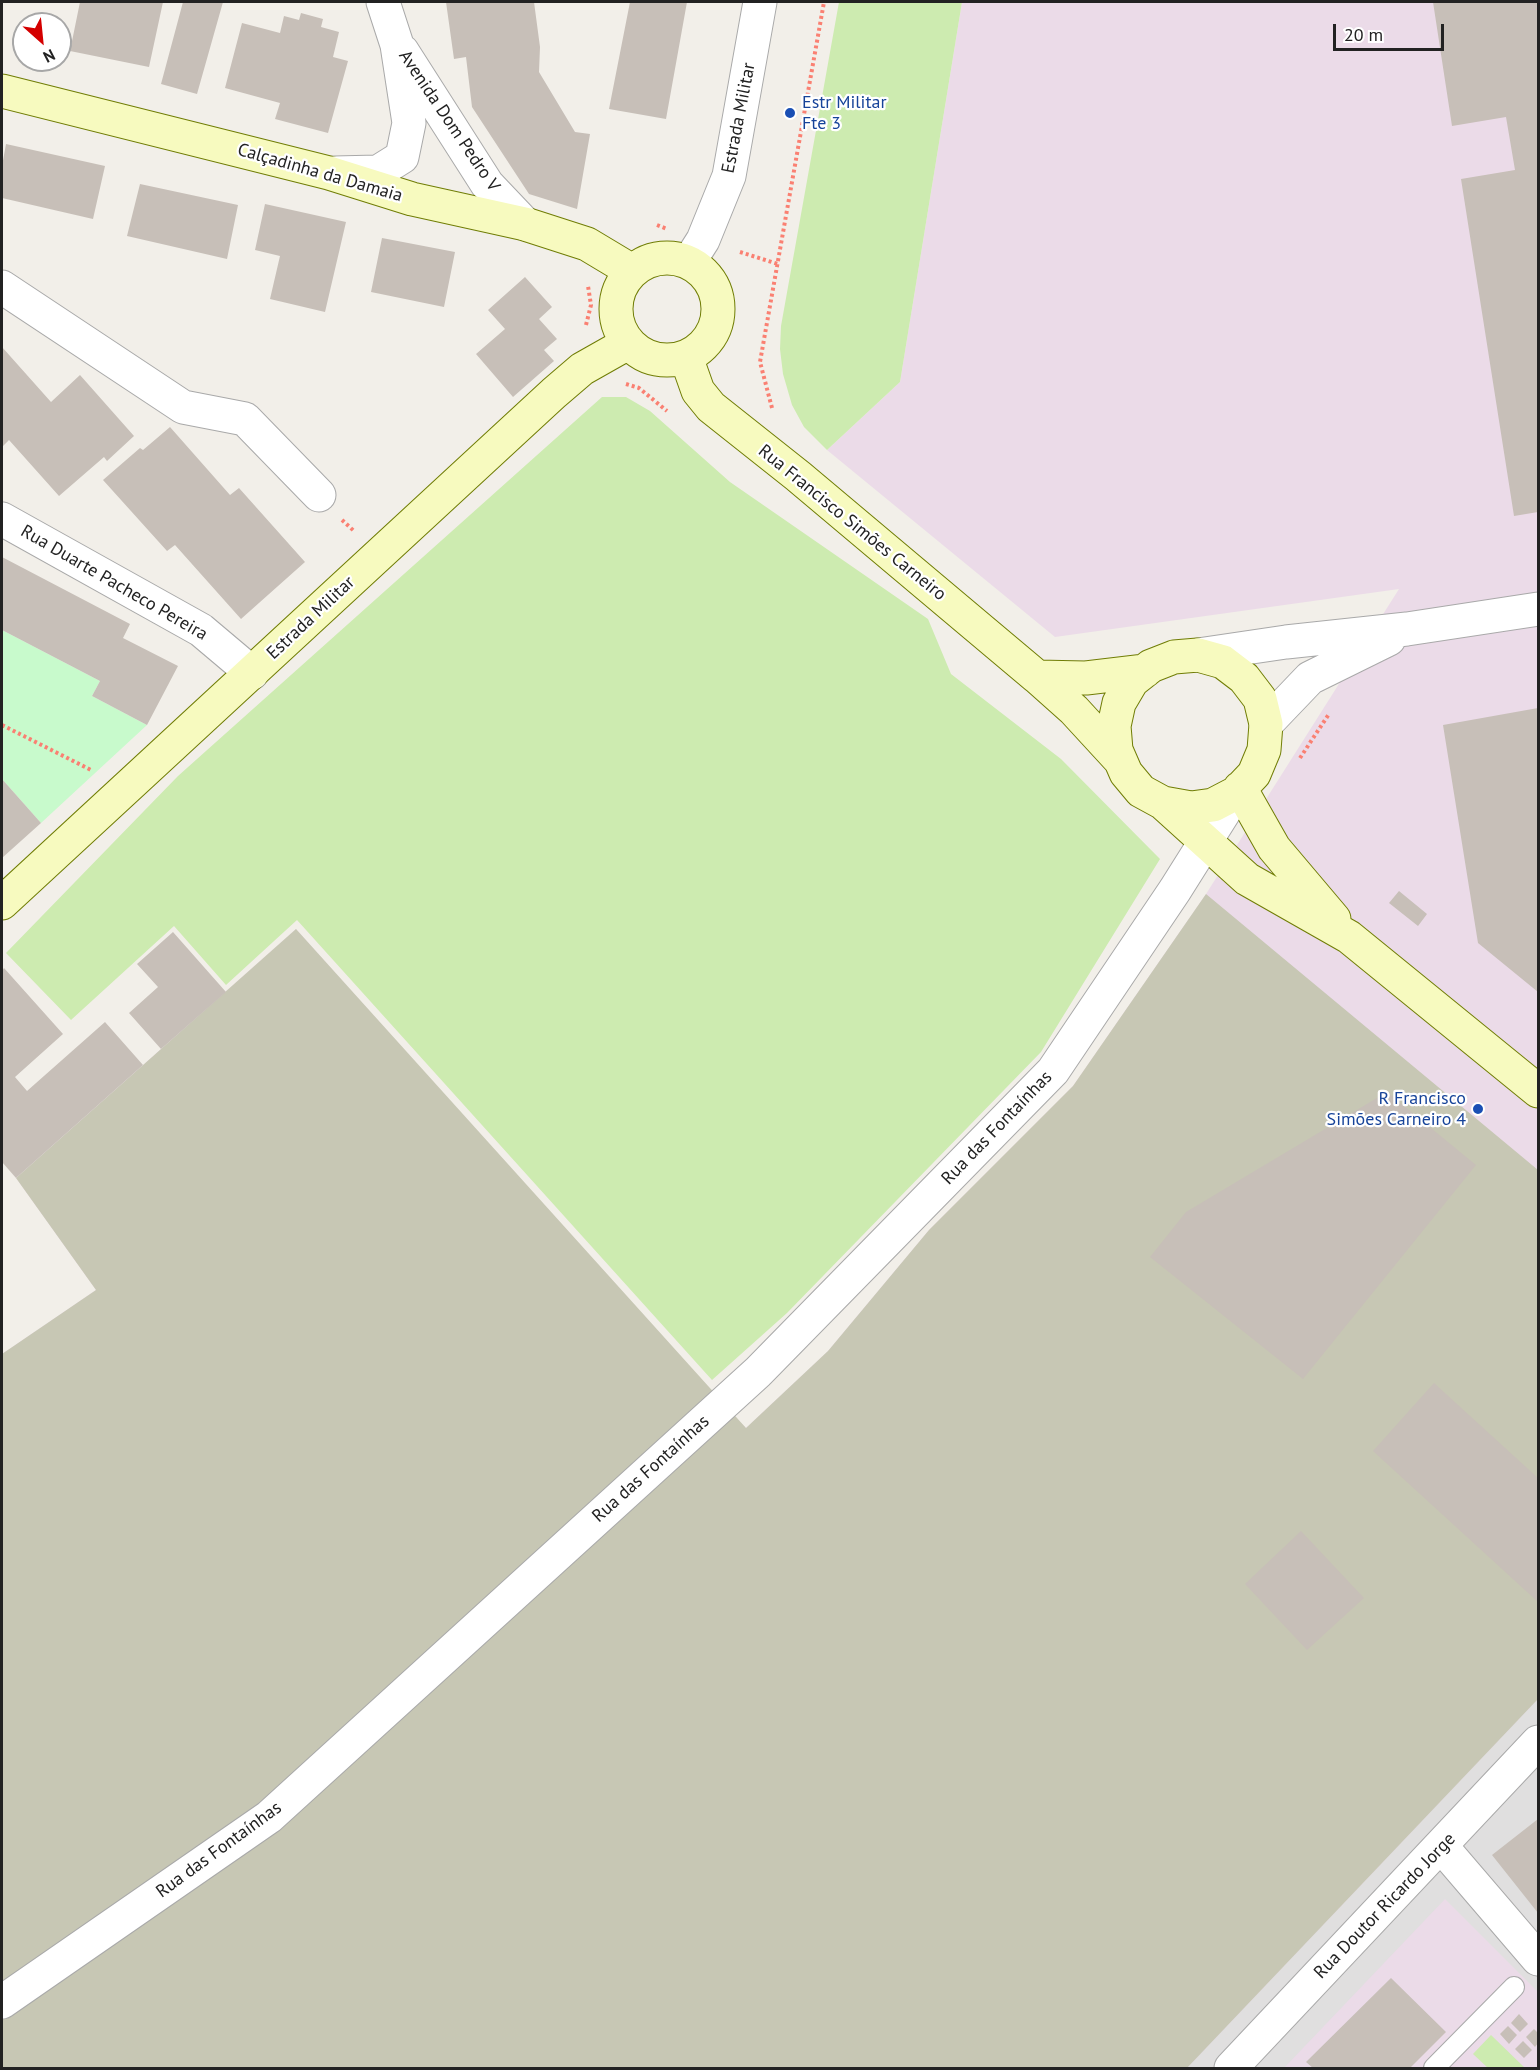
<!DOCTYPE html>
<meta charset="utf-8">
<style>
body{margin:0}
#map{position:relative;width:1540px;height:2070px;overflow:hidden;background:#f2efe9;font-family:"PT Sans",sans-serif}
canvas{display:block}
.frame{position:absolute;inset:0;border:3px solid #222;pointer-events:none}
.north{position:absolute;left:12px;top:12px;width:60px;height:60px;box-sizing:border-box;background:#fff;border:2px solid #a7a7a7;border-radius:50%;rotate:153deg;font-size:16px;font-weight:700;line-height:24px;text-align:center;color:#222}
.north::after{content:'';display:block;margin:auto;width:21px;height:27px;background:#d40000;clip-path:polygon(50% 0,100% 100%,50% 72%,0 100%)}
.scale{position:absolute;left:1333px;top:24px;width:111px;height:27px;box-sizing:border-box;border:3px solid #222;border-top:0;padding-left:8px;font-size:18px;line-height:21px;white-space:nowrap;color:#222;-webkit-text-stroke:4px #fff;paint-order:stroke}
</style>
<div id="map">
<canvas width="1540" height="2070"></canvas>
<div class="frame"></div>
<div class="north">N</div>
<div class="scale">20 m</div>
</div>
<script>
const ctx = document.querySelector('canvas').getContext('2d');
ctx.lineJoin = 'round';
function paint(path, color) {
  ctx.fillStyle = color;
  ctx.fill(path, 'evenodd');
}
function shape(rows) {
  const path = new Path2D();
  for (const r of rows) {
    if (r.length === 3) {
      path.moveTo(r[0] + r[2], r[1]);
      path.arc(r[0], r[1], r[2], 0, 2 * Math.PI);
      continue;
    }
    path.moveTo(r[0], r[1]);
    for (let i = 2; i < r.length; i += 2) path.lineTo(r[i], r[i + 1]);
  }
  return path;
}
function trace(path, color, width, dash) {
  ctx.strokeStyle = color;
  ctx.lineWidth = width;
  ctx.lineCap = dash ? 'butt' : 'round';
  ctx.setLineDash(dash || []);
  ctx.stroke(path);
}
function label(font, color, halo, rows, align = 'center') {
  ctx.font = font + ' "PT Sans",sans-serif';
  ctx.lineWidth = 4.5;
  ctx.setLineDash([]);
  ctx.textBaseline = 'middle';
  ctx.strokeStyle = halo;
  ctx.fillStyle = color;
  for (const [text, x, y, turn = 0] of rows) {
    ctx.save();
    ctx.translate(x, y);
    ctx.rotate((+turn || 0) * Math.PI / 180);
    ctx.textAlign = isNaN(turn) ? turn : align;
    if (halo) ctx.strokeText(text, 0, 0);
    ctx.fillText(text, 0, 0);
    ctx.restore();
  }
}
const residential = shape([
 [1538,1635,1538,2068,1108,2068]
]);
const industrial = shape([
 [962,2,1538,2,1538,1699,1187,2068,2,2068,2,1354,96,1290,16,1178,296,929,700,1380,746,1428,828,1351,929,1230,1073,1086,1206,894,1399,589,1055,637,827,450,900,382],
 [1445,1899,1538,1992,1538,2068,1284,2068]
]);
const construction = shape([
 [1206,894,1538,1170,1538,1699,1187,2068,2,2068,2,1354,96,1290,16,1178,296,929,746,1428,828,1351,929,1230,1073,1086]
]);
const grass = shape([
 [839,2,962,2,900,382,827,450,804,427,792,405,783,374,780,349,781,326],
 [602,397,626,397,650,411,730,482,928,619,951,674,1061,759,1160,859,1041,1052,787,1313,712,1380,297,920,226,985,174,926,71,1020,6,953,178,776],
 [1491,2035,1525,2068,1488,2068,1473,2054]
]);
const park = shape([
 [2,630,100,681,92,696,147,725,41,823,2,779]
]);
const building = shape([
 [80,2,163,2,149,67,70,51],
 [183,2,223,2,197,94,161,84],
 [446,2,534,2,540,47,539,72,575,132,590,134,577,209,529,194,472,107,466,57,454,59],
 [630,2,687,2,666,119,609,109],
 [1433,2,1538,2,1538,512,1514,516,1461,179,1515,170,1506,117,1452,126],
 [301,13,323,19,321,27,339,32,333,57,348,61,328,133,275,119,280,103,225,88,242,23,280,33,284,16,299,20],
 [6,144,105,166,93,219,2,198,2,166],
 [140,184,238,205,227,259,127,236],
 [265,204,346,222,325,312,270,299,280,256,255,250],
 [382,238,455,252,444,307,371,292],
 [525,277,552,307,539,319,557,339,544,350,554,361,513,397,476,354,505,329,488,310],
 [2,347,51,402,80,375,134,436,107,461,104,457,59,496,9,440,2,447],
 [170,427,230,495,239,488,305,562,241,619,175,545,167,551,103,480,140,448,143,450],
 [2,557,130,624,123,638,178,666,147,725,92,696,100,681,2,630],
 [1538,708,1538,992,1478,943,1443,725],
 [2,779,41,823,2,858],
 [1399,891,1427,914,1418,926,1389,903],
 [173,932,226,992,161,1049,129,1013,158,987,137,964],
 [4,968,63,1034,15,1077,27,1091,105,1022,143,1065,16,1178,2,1162,2,971],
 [1387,1092,1476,1165,1303,1379,1150,1257,1186,1212],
 [1434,1383,1538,1478,1538,1602,1373,1451],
 [1301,1531,1364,1598,1307,1650,1245,1584],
 [1538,1819,1538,1913,1492,1855],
 [1391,1978,1446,2032,1410,2068,1313,2068,1306,2062],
 [1519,2014,1528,2024,1520,2032,1511,2023],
 [1508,2026,1517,2035,1509,2044,1500,2034],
 [1534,2029,1538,2033,1538,2043,1535,2047,1526,2037],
 [1523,2041,1532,2050,1524,2058,1515,2049]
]);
const path = shape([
 [657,225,667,229],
 [740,252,778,264],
 [586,325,591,305,588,286],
 [626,384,639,388,667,411],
 [772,408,760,362,824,2],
 [342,520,354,531],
 [2,725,93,771],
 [1300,758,1329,714]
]);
const lane = shape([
 [1434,2068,1514,1987]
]);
const street = shape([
 [402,51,487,184,525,224],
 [334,173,378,172,402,157,409,123,397,45,383,2],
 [689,262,703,240,729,176,760,2],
 [2,287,183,407,245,419,319,495],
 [2,519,201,630,252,673],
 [1198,655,1286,642,1407,629,1538,609],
 [1266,724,1310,678,1389,639],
 [1442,1847,1538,1959],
 [2,2002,269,1817,758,1372,1053,1071,1175,890,1236,793],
 [1231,2068,1538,1742]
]);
const secondary = shape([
 [2,91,329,173,412,199,525,224,587,244,632,271],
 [667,309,51],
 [686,357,698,391,711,407,798,476,1037,677,1074,710,1120,760],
 [1037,677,1086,678,1145,671],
 [1240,788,1274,848,1334,919],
 [1163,803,1191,808,1213,805,1236,793,1254,774,1264,750,1266,724,1260,699,1244,678,1223,662,1198,655,1174,657,1151,666,1132,681,1119,703,1114,726,1116,750,1126,773,1141,791,1163,803,1247,879,1349,937,1538,1091],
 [2,903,554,393,582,369,628,343]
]);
const markers = [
 [790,113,6,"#1a4fb4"],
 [1478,1109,6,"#1a4fb4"]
];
const transitNames = [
 ["Estr Militar",802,103],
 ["Fte 3",802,124],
 ["R Francisco",1466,1099,"right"],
 ["Simões Carneiro 4",1466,1120,"right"]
];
const streetNames = [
 ["Estrada Militar",739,118,-79],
 ["Avenida Dom Pedro V",449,121,56],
 ["Calçadinha da Damaia",320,173,16],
 ["Rua Francisco Simões Carneiro",852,523,39],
 ["Rua Duarte Pacheco Pereira",114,583,30],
 ["Estrada Militar",311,618,-43],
 ["Rua das Fontaínhas",997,1128,-46],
 ["Rua das Fontaínhas",651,1469,-42],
 ["Rua das Fontaínhas",219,1850,-36],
 ["Rua Doutor Ricardo Jorge",1385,1906,-46]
];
paint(residential, '#e0dfdf');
paint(industrial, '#ebdbe8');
paint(construction, '#c7c7b4');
paint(grass, '#cdebb0');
paint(park, '#c8facc');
paint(building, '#c7bfb8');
trace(lane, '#a9a9a9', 22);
trace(street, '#a9a9a9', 35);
trace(secondary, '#707d05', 35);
trace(path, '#fa8072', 4, [3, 3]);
trace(lane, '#fff', 20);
trace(street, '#fff', 33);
trace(secondary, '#f7fabf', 33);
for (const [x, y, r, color] of markers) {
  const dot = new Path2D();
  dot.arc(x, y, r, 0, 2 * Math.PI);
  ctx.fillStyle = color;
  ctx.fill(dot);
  trace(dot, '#fff', 2);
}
label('18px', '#164399', '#fff', transitNames, 'left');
label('18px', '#222', '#fff', streetNames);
</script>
